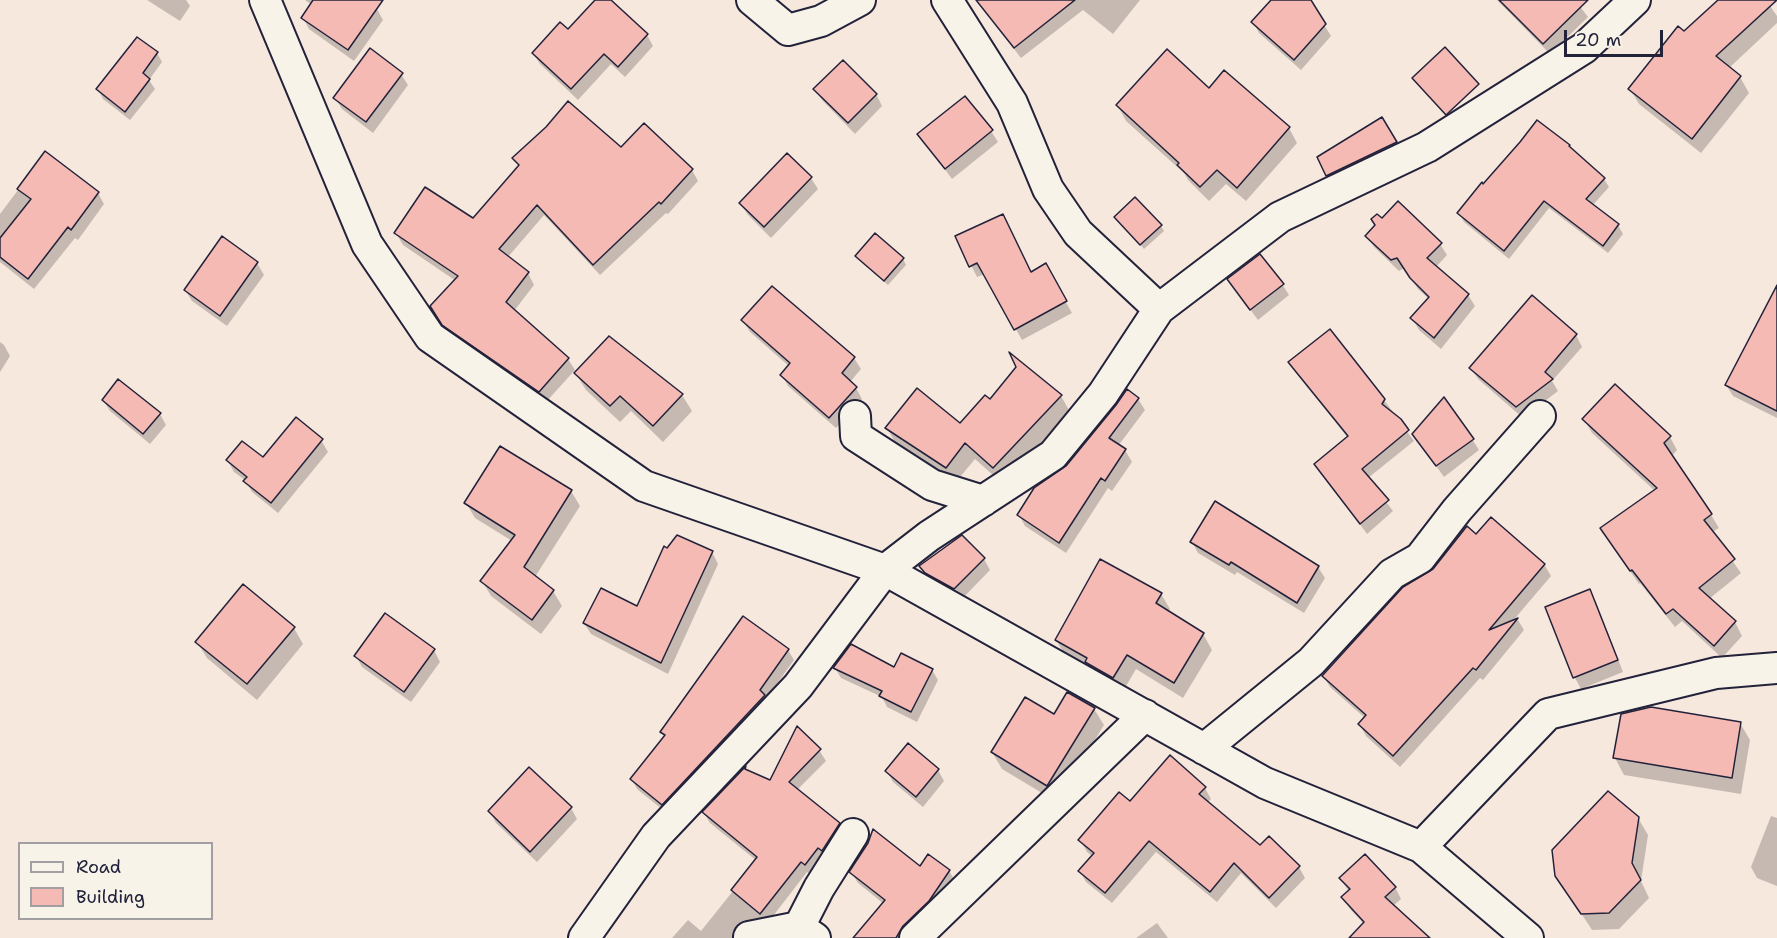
<!DOCTYPE html>
<style>
body{margin:0}
#map{position:relative;width:1777px;height:938px;overflow:hidden;background:#f7e8de;font-family:"Shantell Sans",sans-serif}
canvas{display:block}
.legend{position:absolute;left:18px;top:842px;width:195px;height:78px;box-sizing:border-box;background:#f7f3e8;border:2px solid #a29fa3;margin:0;padding:8px 10px;list-style:none;font-size:18px;color:#22223b}
.legend li{display:flex;align-items:center;gap:12px;height:30px}
.legend b{width:30px;border:2px solid #a29fa3}
.scale{position:absolute;left:1564px;top:30px;width:99px;height:27px;box-sizing:border-box;border:3px solid #22223b;border-top:0;padding-left:8px;font-size:18px;line-height:21px;white-space:nowrap;color:#22223b;-webkit-text-stroke:4px #f7f3e8;paint-order:stroke}
</style>
<div id="map">
<canvas width="1777" height="938"></canvas>
<ul class="legend">
<li><b style="height:8px;background:#f7f3e8"></b>Road</li>
<li><b style="height:16px;background:#f6bab4"></b>Building</li>
</ul>
<div class="scale">20 m</div>
</div>
<script>
const ctx = document.querySelector('canvas').getContext('2d');
ctx.lineJoin = 'round';
function paint(path, color) {
  ctx.fillStyle = color;
  ctx.fill(path, 'evenodd');
}
function shape(rows) {
  const path = new Path2D();
  for (const r of rows) {
    path.moveTo(r[0], r[1]);
    for (let i = 2; i < r.length; i += 2) path.lineTo(r[i], r[i + 1]);
  }
  return path;
}
function trace(path, color, width, dash) {
  ctx.strokeStyle = color;
  ctx.lineWidth = width;
  ctx.lineCap = dash ? 'butt' : 'round';
  ctx.setLineDash(dash || []);
  ctx.stroke(path);
}
const shadow = shape([
 [147,0,186,0,190,6,180,21],
 [305,0,364,0,377,9,383,20,354,61,309,29,303,18,312,5],
 [597,0,609,0,647,35,653,46,625,77,611,64,578,100,540,64,533,53,568,31],
 [981,0,1140,0,1113,34,1083,10,1021,58,986,13,979,2],
 [1273,0,1309,0,1331,36,1301,70,1259,33,1253,22],
 [1497,0,1575,0,1588,17,1550,54],
 [1720,0,1766,0,1777,16,1777,23,1729,68,1740,77,1749,93,1701,153,1639,104,1630,89,1684,33],
 [157,53,162,62,149,80,155,89,130,120,103,99,98,89],
 [401,74,408,85,373,133,342,109,335,98],
 [815,89,876,94,882,106,855,134,822,100],
 [1209,90,1289,128,1297,143,1246,201,1226,184,1209,201,1188,180,1184,173,1126,121,1118,106],
 [1381,119,1401,152,1333,184,1328,175],
 [991,131,998,142,952,179,919,134],
 [621,149,692,170,698,181,668,214,666,213,600,275,544,215,508,257,528,273,534,285,514,311,568,359,575,370,546,402,451,336,438,317,456,281,403,245,396,233,473,220,519,167,514,158],
 [45,154,98,193,104,204,78,240,75,238,34,289,0,262,0,214],
 [787,155,811,178,818,189,771,238,748,215,741,204],
 [1604,179,1609,187,1592,206,1618,225,1623,234,1608,253,1549,208,1509,259,1464,222,1459,213,1484,186],
 [1003,216,1031,273,1045,265,1072,313,1022,340,985,274,977,277,957,237],
 [1116,217,1161,226,1164,231,1144,249],
 [1382,220,1440,244,1447,255,1436,267,1468,295,1475,306,1441,349,1419,330,1412,318,1429,299,1418,289,1404,268,1399,271,1374,247,1367,236],
 [857,256,903,259,906,265,888,285,860,261],
 [257,263,264,275,227,326,192,301,185,290],
 [1228,280,1282,284,1289,295,1258,320],
 [772,288,854,358,861,369,850,382,856,388,862,399,836,428,788,386,782,375,790,367,750,332,743,321],
 [1532,298,1576,335,1582,347,1552,381,1558,391,1523,418,1478,379,1471,368],
 [1777,322,1777,418,1733,396,1726,385],
 [0,342,4,345,10,356,0,372],
 [1290,362,1384,400,1414,441,1368,478,1393,511,1367,534,1316,464,1348,438,1296,373],
 [576,374,682,395,692,411,663,442,631,411,620,422,586,390],
 [1128,391,1138,399,1145,410,1118,446,1125,450,1132,462,1112,491,1108,488,1066,553,1025,526,1019,515,1067,467],
 [1061,396,1070,412,1003,484,975,459,955,483,896,444,887,428,960,425,991,401],
 [103,400,160,414,166,425,150,444,110,411],
 [1584,419,1670,437,1677,450,1671,457,1711,515,1719,528,1712,532,1741,573,1709,599,1735,622,1742,636,1722,658,1682,621,1675,627,1640,583,1639,584,1609,541,1655,491,1592,433],
 [1472,439,1479,450,1444,477,1421,445],
 [321,440,328,452,278,513,252,492,245,480,234,472,228,461,263,459],
 [571,491,580,506,535,577,553,591,562,606,541,634,491,596,482,581,512,541,475,518,466,503],
 [1476,536,1544,564,1551,576,1511,623,1518,620,1524,630,1483,680,1480,678,1400,767,1366,736,1360,725,1365,718,1330,687,1323,676,1434,570],
 [1192,542,1318,567,1325,578,1304,613,1237,572,1235,575,1198,553],
 [712,552,718,564,668,674,591,634,584,623,637,608],
 [984,559,990,570,961,600,927,578,920,567],
 [1589,591,1596,602,1623,672,1581,689,1575,678,1547,608],
 [1161,594,1170,609,1168,613,1203,634,1212,650,1183,698,1136,669,1122,693,1065,655,1056,640],
 [294,628,303,644,257,700,207,658,197,642],
 [434,650,440,662,411,702,362,667,356,656],
 [788,650,794,660,766,699,668,814,637,789,632,779,665,737,662,732],
 [835,668,932,670,938,680,917,722,887,707,882,697,841,678],
 [1094,709,1104,725,1057,802,1002,769,992,752,1054,716],
 [1740,723,1750,740,1741,794,1624,775,1615,758],
 [819,750,826,761,797,790,839,824,845,835,812,875,807,872,763,929,742,938,672,938,688,920,701,931,757,861,710,823,704,813,746,768,748,772,771,782],
 [938,770,944,781,923,807,893,782,887,771],
 [1205,788,1211,799,1207,803,1260,847,1299,867,1305,878,1276,908,1241,873,1217,902,1156,852,1112,903,1086,882,1080,871,1093,857,1087,852,1080,840,1130,803],
 [571,808,577,819,537,862,496,823,490,811],
 [1771,816,1777,818,1777,886,1757,878,1751,867],
 [1638,818,1648,835,1641,881,1649,898,1619,929,1592,930,1557,876],
 [869,844,920,868,949,871,956,882,908,938,855,938,884,904,858,883,851,872],
 [1341,879,1395,887,1401,899,1393,906,1425,938,1351,938,1364,924,1350,909,1343,898,1349,892],
 [1157,923,1168,938,1136,938]
]);
const building = shape([
 [313,0,383,0,348,50,301,18,313,0],
 [595,0,611,0,648,34,618,67,604,54,571,89,532,53,560,22,568,29,595,0],
 [976,0,1075,0,1014,48,976,0],
 [1271,0,1311,0,1326,24,1294,60,1251,22,1271,0],
 [1499,0,1588,0,1543,44,1499,0],
 [1718,0,1777,0,1716,56,1741,76,1692,139,1628,89,1678,26,1684,31,1718,0],
 [137,37,158,52,143,73,150,79,125,112,96,89,137,37],
 [1445,47,1479,84,1446,115,1412,78,1445,47],
 [370,48,403,73,366,122,333,98,370,48],
 [1167,49,1209,88,1224,70,1290,127,1237,188,1217,170,1200,187,1177,165,1179,163,1116,105,1167,49],
 [843,60,877,94,848,123,813,89,843,60],
 [965,96,993,130,945,169,917,134,965,96],
 [568,101,621,147,644,123,693,169,661,204,659,202,593,265,537,205,499,249,529,272,506,302,569,358,539,392,442,325,430,306,458,276,394,233,425,187,473,218,519,165,512,158,546,127,568,101],
 [1382,117,1397,142,1326,176,1317,157,1382,117],
 [1537,120,1570,145,1569,146,1605,178,1586,199,1619,224,1603,246,1544,201,1504,251,1457,213,1482,182,1483,184,1520,142,1537,120],
 [45,151,99,192,71,230,68,227,28,279,0,257,0,238,31,199,17,189,45,151],
 [787,153,812,177,764,227,739,203,787,153],
 [1135,197,1162,225,1140,245,1114,217,1135,197],
 [1398,201,1442,243,1427,258,1469,294,1434,338,1410,318,1429,297,1410,278,1397,258,1391,260,1365,236,1375,225,1371,219,1377,214,1382,218,1398,201],
 [1003,214,1031,272,1046,263,1067,301,1014,330,977,263,969,267,955,236,1003,214],
 [875,233,904,258,884,281,855,256,875,233],
 [222,236,258,262,220,316,184,290,222,236],
 [1260,254,1284,284,1250,310,1227,279,1260,254],
 [1777,285,1777,411,1725,385,1777,285],
 [772,286,855,357,842,373,857,387,829,418,780,375,790,363,741,320,772,286],
 [1532,295,1577,334,1545,372,1553,379,1516,407,1469,368,1532,295],
 [1330,329,1385,399,1382,404,1401,419,1409,430,1362,469,1389,500,1360,524,1314,464,1348,436,1288,362,1330,329],
 [609,336,683,394,653,426,620,396,610,406,574,373,609,336],
 [1009,352,1062,395,993,468,965,443,946,468,885,428,917,388,960,423,985,395,990,399,1016,367,1009,352],
 [118,379,161,413,143,434,102,400,118,379],
 [1615,384,1671,436,1664,443,1712,514,1704,520,1735,559,1699,588,1736,621,1714,646,1673,609,1666,614,1632,570,1630,571,1600,528,1657,488,1582,419,1615,384],
 [1127,389,1139,398,1109,438,1126,449,1105,481,1101,478,1059,543,1017,515,1034,488,1066,466,1116,405,1127,389],
 [1444,397,1474,439,1436,466,1412,434,1444,397],
 [296,417,323,439,271,503,243,481,247,477,226,460,242,441,263,457,296,417],
 [500,446,572,490,524,567,554,590,532,620,480,581,515,535,464,503,500,446],
 [1215,501,1319,566,1297,603,1231,562,1229,565,1190,542,1215,501],
 [1491,517,1545,564,1489,630,1518,618,1476,670,1473,668,1393,756,1358,724,1366,715,1322,676,1403,587,1433,569,1467,526,1476,534,1491,517],
 [677,535,713,551,661,663,583,623,601,588,637,606,664,546,667,548,677,535],
 [962,535,985,558,954,589,925,573,919,566,962,535],
 [1100,559,1162,593,1156,603,1204,633,1174,683,1127,655,1113,678,1085,662,1087,658,1055,640,1100,559],
 [243,584,295,627,247,684,195,642,243,584],
 [1590,589,1618,660,1573,678,1545,607,1590,589],
 [385,613,435,649,404,692,354,656,385,613],
 [743,616,789,649,760,690,765,695,662,805,630,779,665,735,660,732,743,616],
 [851,644,894,667,901,653,933,669,911,712,879,696,882,691,833,668,851,644],
 [1067,692,1095,708,1047,786,991,752,1025,697,1054,714,1067,692],
 [1651,707,1741,722,1732,778,1613,758,1621,714,1651,707],
 [797,726,821,749,789,782,840,823,822,851,818,848,805,865,801,862,760,914,731,890,757,857,702,812,746,766,745,769,770,780,797,726],
 [908,743,939,769,916,797,885,771,908,743],
 [1170,755,1206,787,1199,794,1260,845,1269,836,1300,866,1269,898,1234,863,1210,892,1149,841,1105,893,1078,871,1094,853,1078,840,1119,792,1130,801,1170,755],
 [529,767,572,807,530,852,488,811,529,767],
 [1608,791,1639,817,1632,863,1641,880,1609,913,1581,914,1555,876,1552,850,1608,791],
 [873,829,920,866,928,854,950,870,929,901,903,926,896,938,853,938,885,900,849,872,868,843,873,829],
 [1365,854,1396,887,1385,897,1430,938,1349,938,1364,922,1341,897,1350,889,1339,878,1365,854]
]);
const minor = shape([
 [265,0,367,244,430,337,644,486,885,570,929,536,1053,455,1103,394,1159,309,1280,217,1427,147,1584,48,1635,0],
 [752,0,788,30,821,21,860,0],
 [947,0,1012,103,1048,189,1078,233,1159,309],
 [855,416,856,436,932,485,983,501],
 [1204,749,1311,662,1392,574,1420,558,1457,510,1540,416],
 [1421,847,1548,714,1716,673,1777,668],
 [799,927,819,888,853,834],
 [749,937,799,927,815,938],
 [584,938,656,836,798,686,885,570,1265,783,1421,847,1528,938],
 [915,938,1145,715]
]);
paint(shadow, '#0003');
paint(building, '#f6bab4');
trace(building, '#22223b', 1.5);
trace(minor, '#22223b', 34);
trace(minor, '#f7f3e8', 30);
</script>
